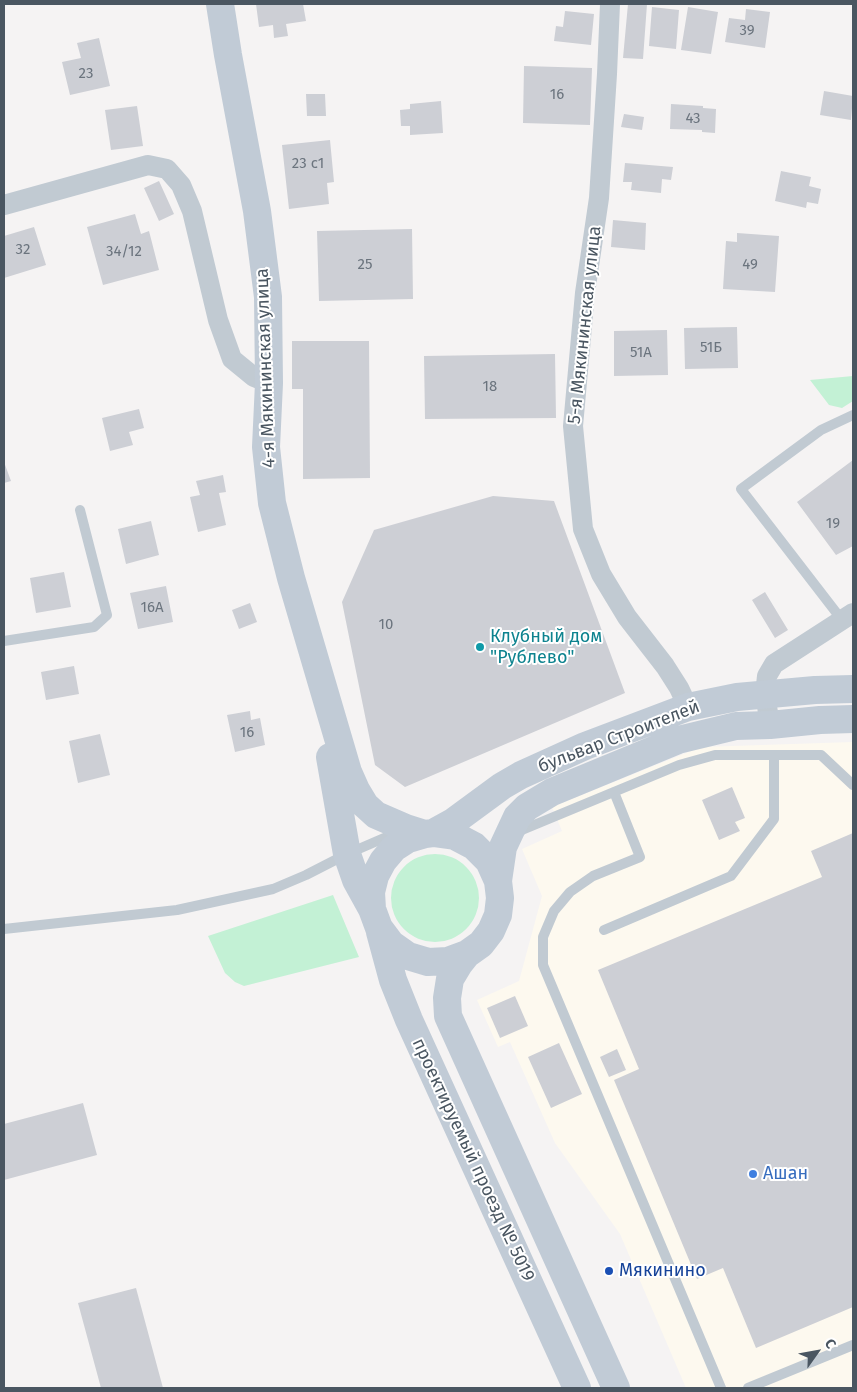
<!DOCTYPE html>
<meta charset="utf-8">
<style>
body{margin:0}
#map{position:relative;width:857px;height:1392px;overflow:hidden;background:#f5f3f3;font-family:"Fira Sans",sans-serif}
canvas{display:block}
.frame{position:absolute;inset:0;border:5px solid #4a5661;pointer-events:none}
.north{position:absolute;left:792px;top:1327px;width:50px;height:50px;-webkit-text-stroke:4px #fff;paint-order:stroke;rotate:58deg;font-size:14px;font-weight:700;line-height:20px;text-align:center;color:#4a5661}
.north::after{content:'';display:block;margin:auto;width:18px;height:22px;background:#4a5661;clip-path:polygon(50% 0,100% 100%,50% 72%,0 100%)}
</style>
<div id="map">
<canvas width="857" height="1392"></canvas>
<div class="frame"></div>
<div class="north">С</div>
</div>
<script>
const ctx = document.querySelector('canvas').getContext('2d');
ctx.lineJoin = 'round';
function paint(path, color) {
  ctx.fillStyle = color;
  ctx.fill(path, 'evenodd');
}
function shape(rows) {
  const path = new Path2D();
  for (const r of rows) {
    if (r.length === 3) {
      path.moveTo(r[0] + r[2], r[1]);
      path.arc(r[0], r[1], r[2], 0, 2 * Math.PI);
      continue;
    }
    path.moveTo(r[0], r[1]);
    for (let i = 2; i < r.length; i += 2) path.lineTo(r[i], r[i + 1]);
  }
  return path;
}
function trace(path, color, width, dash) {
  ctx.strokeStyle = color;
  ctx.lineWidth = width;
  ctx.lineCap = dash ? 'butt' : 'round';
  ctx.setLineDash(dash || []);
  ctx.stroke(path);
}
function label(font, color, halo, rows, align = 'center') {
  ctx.font = font + ' "Fira Sans",sans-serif';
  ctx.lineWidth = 4;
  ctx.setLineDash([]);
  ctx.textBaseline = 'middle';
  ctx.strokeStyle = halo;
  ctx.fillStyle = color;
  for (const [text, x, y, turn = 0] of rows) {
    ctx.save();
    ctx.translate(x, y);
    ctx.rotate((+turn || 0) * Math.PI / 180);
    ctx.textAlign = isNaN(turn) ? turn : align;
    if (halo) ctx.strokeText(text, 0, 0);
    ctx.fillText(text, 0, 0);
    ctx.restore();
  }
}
const commercial = shape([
 [853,742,853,1388,686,1388,620,1234,555,1143,510,1042,498,1047,477,1000,519,981,542,896,522,849,562,831,552,807,701,747]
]);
const green = shape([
 [853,376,853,401,842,408,829,405,810,380],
 [435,898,44],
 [333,895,359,957,244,986,235,982,225,973,208,936]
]);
const building = shape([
 [256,4,303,4,306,21,286,24,288,36,274,38,273,25,259,27],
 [628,4,647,4,643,59,623,58],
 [652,7,679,10,676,49,649,46],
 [688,7,718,12,711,54,681,50],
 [746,9,770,12,765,48,725,42,729,18,745,20],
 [565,11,594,14,591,45,554,41,556,26,563,27],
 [99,38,110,86,70,95,62,62,81,58,77,43],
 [524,66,592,68,590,125,523,123],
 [824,91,853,96,851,120,820,115],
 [306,94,325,94,326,116,307,116],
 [441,101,443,133,410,135,410,126,401,126,400,110,410,109,410,104],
 [671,104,703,106,703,108,716,109,715,133,702,132,702,130,670,129],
 [137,106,143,146,111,150,105,110],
 [624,114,644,117,642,130,621,127],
 [330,140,334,182,327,183,329,204,289,209,282,145],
 [625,163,673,167,671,180,662,179,661,193,631,190,632,182,623,182],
 [781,171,811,177,809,186,821,189,818,204,807,202,806,208,775,201],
 [159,181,174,214,159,221,144,188],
 [135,214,141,234,149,231,159,270,103,285,87,227],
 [613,220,646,223,645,250,611,247],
 [34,227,46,265,4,278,4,236],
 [412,229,413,299,319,301,317,231],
 [737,233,779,236,775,292,723,289,726,241,737,242],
 [737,327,738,368,685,369,684,328],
 [667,330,668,375,614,376,614,331],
 [292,341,369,341,370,478,303,479,303,389,292,389],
 [555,354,556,418,425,419,424,356],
 [139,409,144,428,129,432,133,445,110,451,102,418],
 [853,460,853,546,836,555,797,502],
 [4,462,11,481,4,483],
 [223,475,226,492,219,493,226,525,198,532,190,497,200,495,196,481],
 [493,496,554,501,625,693,405,787,375,765,342,602,374,530],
 [151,521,159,555,126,564,118,529],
 [64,572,71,607,36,613,30,578],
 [166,586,173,622,138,629,130,593],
 [765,592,788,630,775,638,752,600],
 [250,603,257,622,239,629,232,610],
 [74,666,79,694,46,700,41,672],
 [250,711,251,720,260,718,265,745,235,752,227,715],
 [100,734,110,775,78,783,69,741],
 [732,787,745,818,735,822,740,831,719,840,702,800],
 [853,833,853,1307,756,1348,723,1268,697,1279,614,1080,639,1069,598,970,822,877,811,851],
 [515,996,528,1026,500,1038,487,1008],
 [559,1043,582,1094,551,1108,528,1057],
 [617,1049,626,1070,609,1077,600,1057],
 [83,1103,97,1155,4,1180,4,1124],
 [136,1288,163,1388,101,1388,78,1303]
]);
const lane = shape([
 [842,620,741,489,821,430,853,415],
 [4,641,94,627,107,615,80,510],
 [614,792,640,857,593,876,570,892,554,911,543,937,543,965,721,1388],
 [516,834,522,830,679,765,715,755,821,755,853,785],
 [4,929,177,910,273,889,306,875,347,854,398,832],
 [604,930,731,876,774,819,774,755],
 [748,1388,853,1345]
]);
const street = shape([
 [610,4,607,74,599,198,585,293,573,426,583,529,601,574,627,617,665,666,679,688,688,707],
 [4,205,148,165,167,169,181,185,192,211,218,320,232,359,254,377,269,383],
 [770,725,765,694,767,676,774,664,853,613]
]);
const secondary = shape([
 [220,4,228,55,257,211,268,297,269,383,266,447,272,503,291,578,348,772,356,790,365,805,376,815,406,828,425,834],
 [330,757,347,854,356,880,372,909],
 [433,833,453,822,502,786,521,775,585,746,688,707,737,697,815,690,853,689],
 [498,881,489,861,474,846,455,836,433,833,425,834,408,839,394,848,383,861,375,876,371,892,372,909,379,928,391,944,408,956,428,962,448,961,467,954,481,944,491,931,498,915,500,898,498,881,503,847,517,817,527,807,552,792,678,740,736,726,770,725,820,720,853,719],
 [380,932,393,980,409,1020,577,1388],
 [467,954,459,964,450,979,447,998,448,1016,616,1388]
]);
const markers = [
 [480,647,5,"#0f9aa8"],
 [753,1174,5,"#3f7fe0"],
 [609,1271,5,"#1a4fb4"]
];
const numberNames = [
 ["39",747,31],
 ["23",86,74],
 ["16",557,95],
 ["43",693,119],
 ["23 с1",308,164],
 ["32",23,250],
 ["34/12",124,252],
 ["25",365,265],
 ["49",750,265],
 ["51Б",711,348],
 ["51А",641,353],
 ["18",490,387],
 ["19",833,524],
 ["16А",152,608],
 ["10",386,625],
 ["16",247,733]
];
const streetNames = [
 ["5-я Мякининская улица",585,325,-84],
 ["4-я Мякининская улица",266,368,-92],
 ["бульвар Строителей",619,737,-21],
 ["проектируемый проезд № 5019",473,1160,65]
];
const cultureNames = [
 ["Клубный дом",490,637],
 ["\"Рублево\"",490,658]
];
const shopNames = [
 ["Ашан",763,1174]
];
const transitNames = [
 ["Мякинино",619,1271]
];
paint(commercial, '#fdf9ef');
paint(green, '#c3f1d5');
paint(building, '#cdcfd5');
trace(lane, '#c1cad2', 10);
trace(street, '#c1cad2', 20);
trace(secondary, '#c1cbd6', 28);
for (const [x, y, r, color] of markers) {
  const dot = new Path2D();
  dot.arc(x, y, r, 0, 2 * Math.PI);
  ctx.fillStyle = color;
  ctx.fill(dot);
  trace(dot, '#fff', 2);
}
label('15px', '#6b747e', null, numberNames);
label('18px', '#4a5661', '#fff', streetNames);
label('18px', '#0d838f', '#fff', cultureNames, 'left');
label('18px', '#366cbe', '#fff', shopNames, 'left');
label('18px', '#164399', '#fff', transitNames, 'left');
</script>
